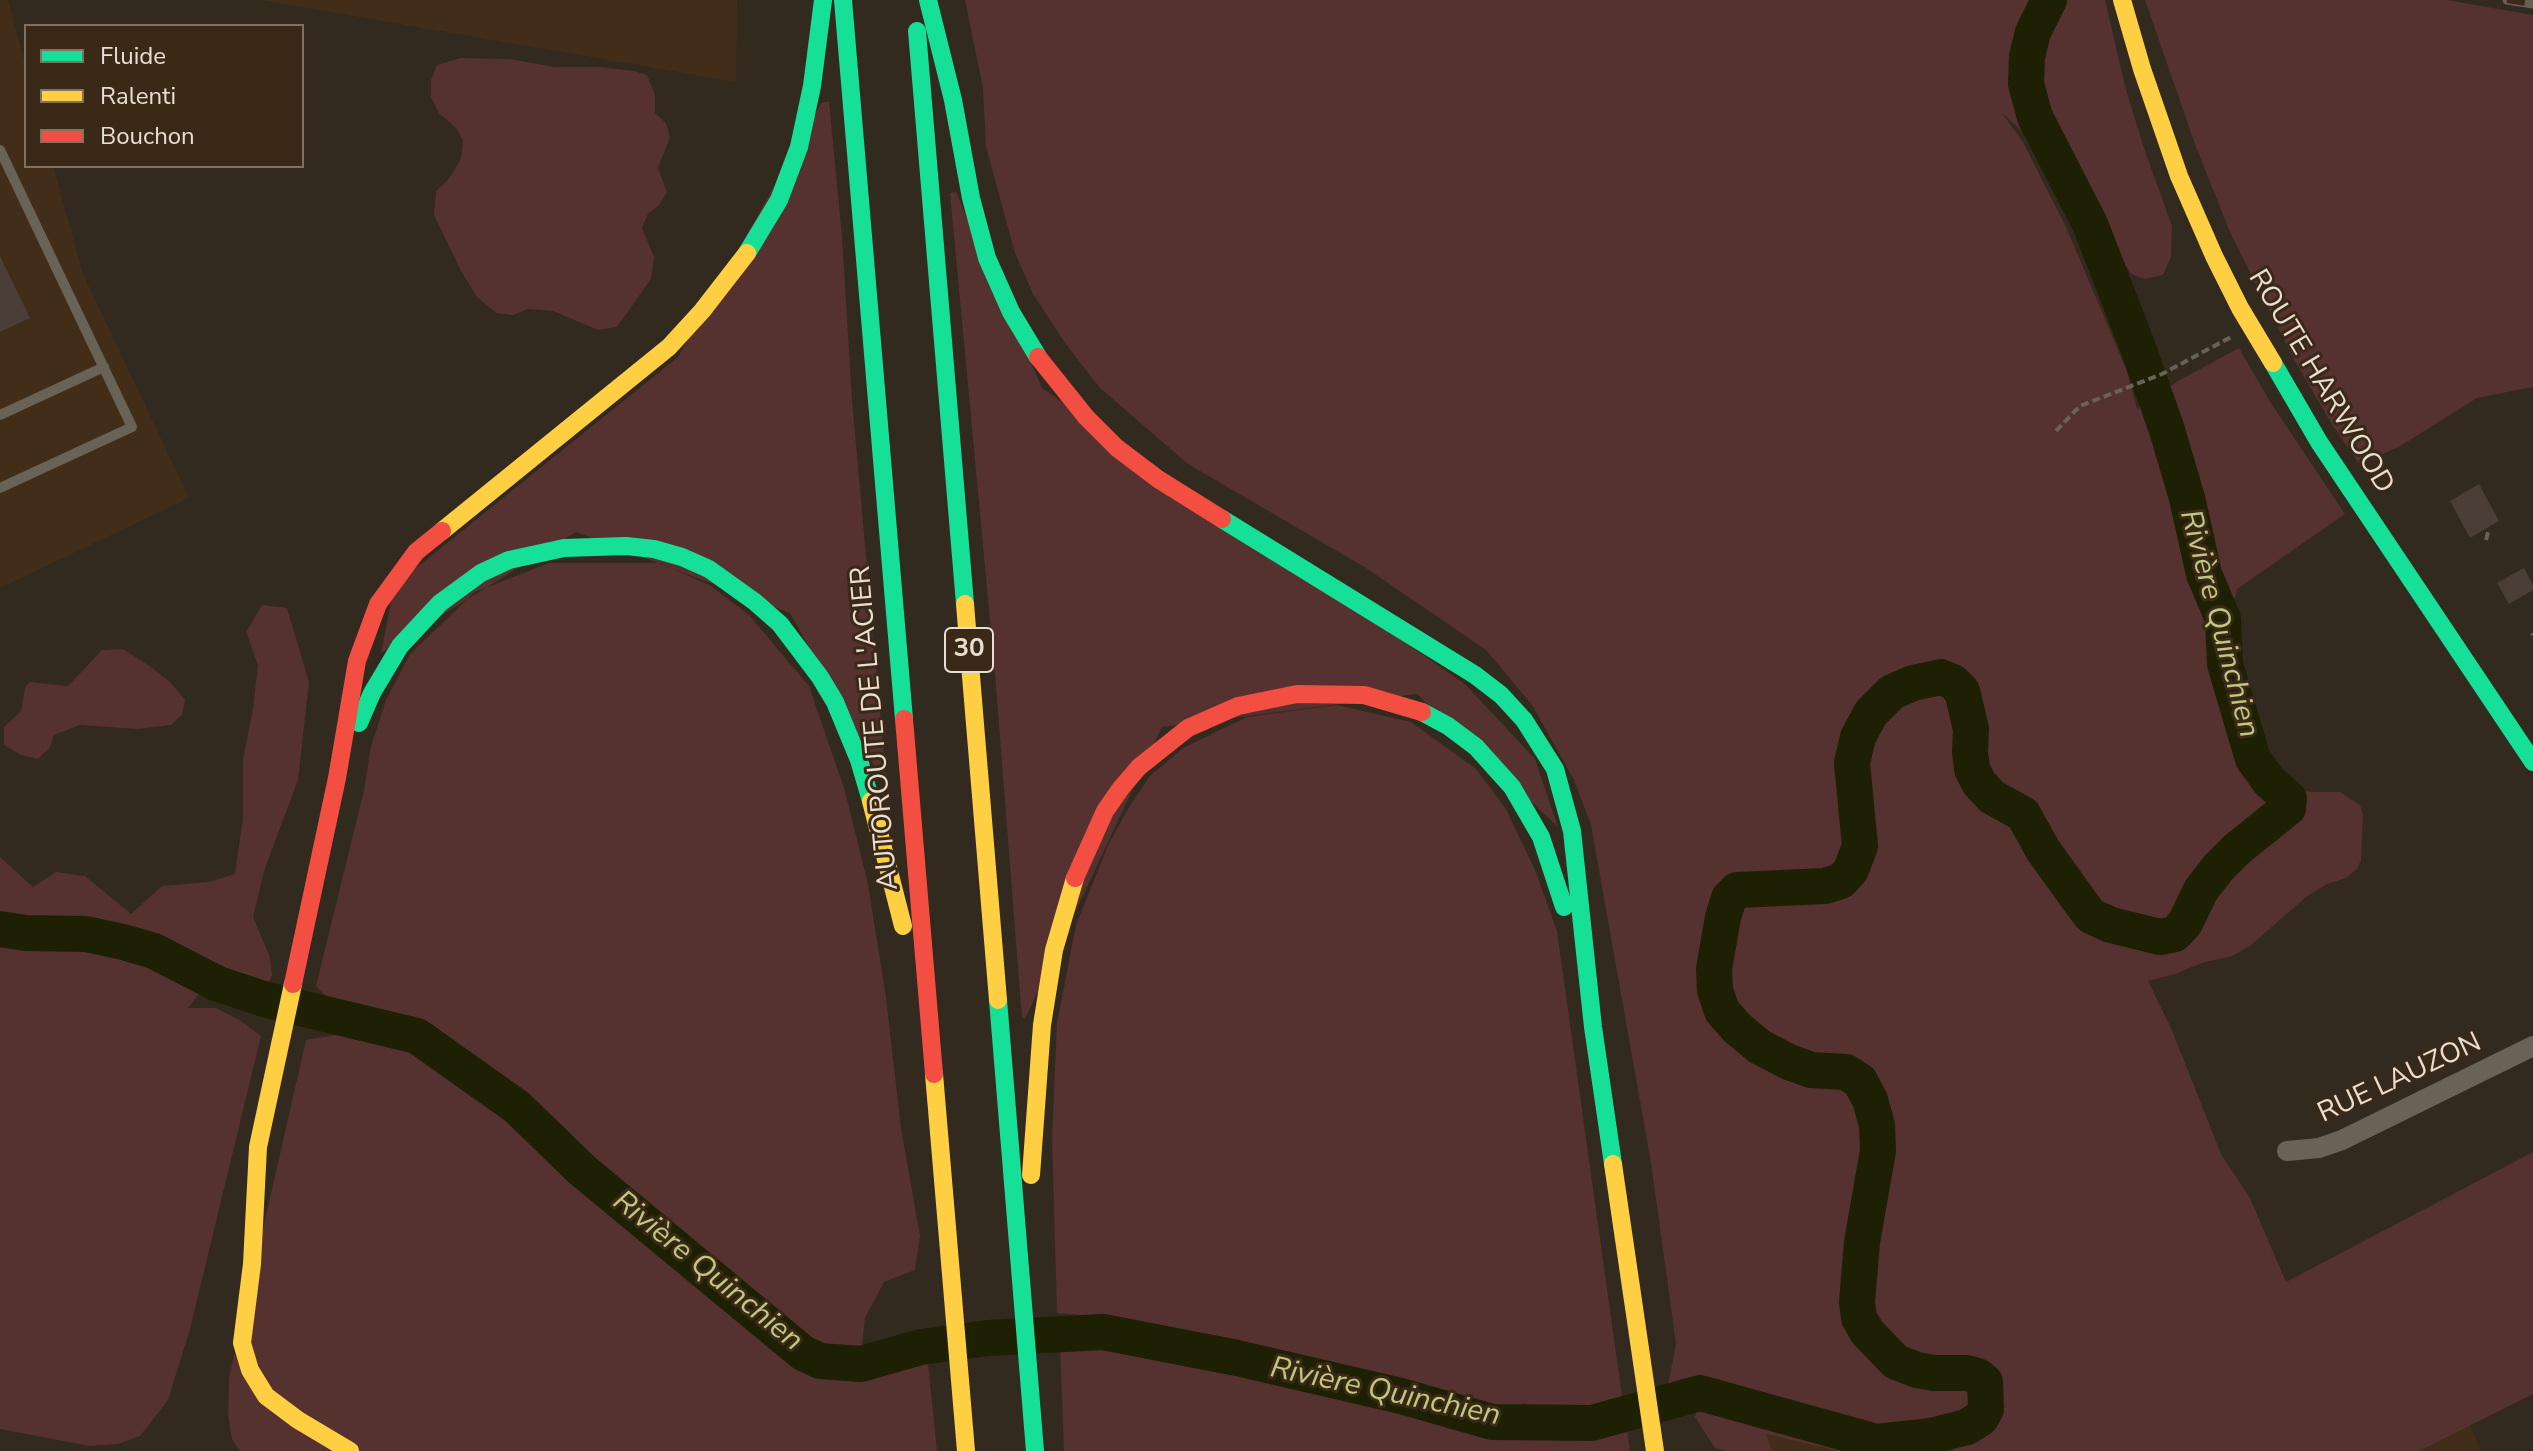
<!DOCTYPE html>
<meta charset="utf-8">
<style>
body{margin:0}
#map{position:relative;width:2533px;height:1451px;overflow:hidden;background:#32291f;font-family:"Nunito Sans",sans-serif}
canvas{display:block}
.legend{position:absolute;left:24px;top:24px;width:280px;height:144px;box-sizing:border-box;background:#3a2917;border:2px solid #807162;margin:0;padding:10px 14px;list-style:none;font-size:24px;color:#e9ded3}
.legend li{display:flex;align-items:center;gap:16px;height:40px}
.legend b{width:40px;border:2px solid #807162}
</style>
<div id="map">
<canvas width="2533" height="1451"></canvas>
<ul class="legend">
<li><b style="height:10px;background:#16e098"></b>Fluide</li>
<li><b style="height:10px;background:#ffcf43"></b>Ralenti</li>
<li><b style="height:10px;background:#f24e42"></b>Bouchon</li>
</ul>
</div>
<script>
const ctx = document.querySelector('canvas').getContext('2d');
ctx.lineJoin = 'round';
function paint(path, color) {
  ctx.fillStyle = color;
  ctx.fill(path, 'evenodd');
}
function shape(rows) {
  const path = new Path2D();
  for (const r of rows) {
    path.moveTo(r[0], r[1]);
    for (let i = 2; i < r.length; i += 2) path.lineTo(r[i], r[i + 1]);
  }
  return path;
}
function trace(path, color, width, dash) {
  ctx.strokeStyle = color;
  ctx.lineWidth = width;
  ctx.lineCap = dash ? 'butt' : 'round';
  ctx.setLineDash(dash || []);
  ctx.stroke(path);
}
function label(font, color, halo, rows, align = 'center') {
  ctx.font = font + ' "Nunito Sans",sans-serif';
  ctx.lineWidth = 6;
  ctx.setLineDash([]);
  ctx.textBaseline = 'middle';
  ctx.strokeStyle = halo;
  ctx.fillStyle = color;
  for (const [text, x, y, turn = 0] of rows) {
    ctx.save();
    ctx.translate(x, y);
    ctx.rotate((+turn || 0) * Math.PI / 180);
    ctx.textAlign = isNaN(turn) ? turn : align;
    if (halo) ctx.strokeText(text, 0, 0);
    ctx.fillText(text, 0, 0);
    ctx.restore();
  }
}
const built = shape([
 [0,0,8,0,26,67,26,166,53,166,83,274,189,498,0,588],
 [261,0,737,0,736,82,336,13],
 [2470,1425,2481,1451,2419,1451],
 [1765,1434,1837,1451,1772,1451]
]);
const green = shape([
 [965,0,2105,0,2126,90,2145,151,2172,226,2171,257,2163,275,2145,279,2131,274,2072,176,2002,113,2023,142,2066,227,2127,371,2137,409,2178,381,2239,348,2271,403,2345,514,2237,589,2232,610,2235,666,2249,711,2268,746,2272,764,2281,780,2293,788,2310,792,2340,792,2360,805,2363,815,2361,860,2357,869,2346,878,2327,884,2306,897,2250,946,2232,956,2202,963,2175,974,2148,981,2171,1028,2221,1154,2250,1198,2286,1282,2533,1152,2533,1394,2419,1451,1954,1451,1951,1444,1912,1451,1837,1451,1766,1434,1772,1451,1725,1451,1715,1448,1695,1417,1702,1383,1667,1390,1676,1344,1651,1163,1591,825,1574,780,1532,705,1486,650,1366,568,1188,464,1100,388,1065,343,1033,294,1015,253,986,147,983,88],
 [2145,0,2447,0,2533,15,2533,387,2477,398,2402,445,2360,465,2331,423,2292,356,2230,232,2196,147],
 [460,58,510,59,555,67,599,67,634,71,647,75,655,95,655,113,666,123,670,137,658,168,667,192,659,205,648,214,642,228,654,257,651,279,617,327,598,330,553,311,528,309,513,315,496,313,477,297,461,271,434,215,436,191,448,180,461,159,463,141,456,128,439,113,431,97,431,80,437,65],
 [829,101,842,236,852,400,887,789,790,613,576,532,381,653,391,602,411,572,678,357,821,103],
 [956,192,1042,388,1466,685,1535,759,1558,827,1417,694,1162,727,1025,1019,1022,1018,995,674,950,193],
 [549,563,660,563,711,586,749,615,809,686,845,791,868,884,886,997,901,1128,920,1236,915,1270,884,1282,865,1318,859,1374,898,1365,927,1353,937,1451,240,1451,232,1439,228,1415,229,1378,306,1040,336,1035,385,1036,392,1012,342,1012,316,986,364,790,371,746,386,700,410,654,475,592],
 [262,605,287,608,309,682,298,780,264,871,253,917,270,957,272,976,261,994,243,995,216,972,188,1008,216,1008,241,1021,261,1036,190,1329,168,1400,140,1436,118,1444,90,1446,0,1429,0,857,33,887,56,872,85,876,131,914,162,886,209,882,235,874,243,818,243,760,253,709,258,665,246,632],
 [123,649,151,667,170,682,185,700,182,715,171,725,138,729,80,725,54,735,50,747,38,759,21,755,4,745,4,727,21,711,25,687,30,682,68,686,102,650],
 [1337,705,1411,722,1476,769,1506,809,1535,870,1557,931,1623,1403,1585,1416,1554,1413,1522,1403,1532,1429,1551,1431,1626,1424,1630,1451,1064,1451,1060,1346,1093,1342,1164,1355,1187,1330,1122,1319,1057,1313,1052,1139,1057,1023,1076,925,1108,845,1129,807,1150,776,1183,748,1247,717]
]);
const river = shape([
 [0,929,26,933,86,934,123,942,154,951,218,984,267,1000,417,1036,517,1107,582,1170,803,1353,820,1361,861,1364,921,1347,988,1338,1103,1332,1237,1358,1401,1396,1492,1422,1592,1423,1700,1393,1877,1442,1931,1436,1967,1427,1981,1418,1986,1409,1985,1382,1978,1376,1967,1373,1934,1373,1917,1370,1896,1362,1867,1332,1859,1318,1857,1302,1862,1242,1878,1151,1877,1125,1870,1100,1860,1081,1846,1072,1811,1070,1789,1062,1760,1047,1737,1028,1722,1011,1715,990,1714,969,1723,917,1729,898,1737,890,1825,886,1841,881,1851,870,1860,846,1852,763,1858,737,1871,713,1892,692,1913,683,1941,677,1953,682,1962,691,1971,729,1970,752,1972,769,1979,783,1992,797,2023,814,2043,850,2081,903,2091,916,2111,925,2160,937,2175,934,2185,923,2201,890,2218,868,2237,849,2288,808,2289,799,2269,781,2253,759,2225,664,2223,619,2204,574,2187,498,2167,430,2137,345,2090,224,2035,117,2026,84,2027,57,2033,32,2049,0]
]);
const building = shape([
 [0,256,30,318,0,332],
 [2479,484,2499,521,2470,538,2450,501],
 [2524,568,2533,585,2533,590,2509,604,2497,583]
]);
const path = shape([
 [2056,431,2080,406,2162,374,2231,337],
 [2486,540,2488,532],
 [2532,633,2533,635]
]);
const lane = shape([
 [0,150,132,427,0,488],
 [0,415,104,367]
]);
const street = shape([
 [2287,1151,2319,1148,2342,1140,2533,1046]
]);
const fast = shape([
 [843,0,904,719],
 [928,0,953,100,971,198,987,258,1011,312,1038,357],
 [917,31,965,604],
 [747,253,779,200,799,147,812,86,823,0],
 [2273,363,2319,442,2533,762],
 [1222,519,1475,675,1501,695,1524,720,1555,769,1572,831,1593,1027,1613,1164],
 [1422,712,1448,726,1476,747,1512,787,1541,837,1564,907],
 [359,723,372,693,400,646,440,603,481,573,509,560,564,548,626,546,654,549,682,557,709,569,755,602,780,624,820,677,835,702,859,760,871,801],
 [998,1000,1035,1451]
]);
const slow = shape([
 [2122,0,2142,69,2179,176,2214,256,2240,308,2273,363],
 [442,531,669,347,702,311,747,253],
 [965,604,998,1000],
 [871,801,903,926],
 [293,984,258,1147,252,1264,242,1343,250,1370,266,1396,298,1420,350,1451],
 [934,1074,966,1451],
 [1613,1164,1655,1451],
 [1031,1175,1042,1025,1054,950,1075,878]
]);
const jam = shape([
 [1038,357,1086,417,1117,448,1158,479,1222,519],
 [904,719,934,1074],
 [1075,878,1105,811,1121,788,1139,767,1188,728,1238,706,1297,694,1364,695,1422,712],
 [293,984,337,778,357,661,378,604,416,552,442,531]
]);
const rail = shape([
 [2507,0,2533,4]
]);
const shields = [
 [969,650,48]
];
const shieldNames = [
 ["30",969,650]
];
const streetNames = [
 ["ROUTE HARWOOD",2320,382,59],
 ["AUTOROUTE DE L'ACIER",876,728,-95],
 ["RUE LAUZON",2400,1079,-25]
];
const waterNames = [
 ["Rivière Quinchien",2218,624,75],
 ["Rivière Quinchien",707,1272,39],
 ["Rivière Quinchien",1385,1393,12]
];
paint(built, '#422e18');
paint(green, '#553130');
trace(river, '#1e2003', 36);
paint(building, '#4a3e36');
trace(path, '#686257', 4, [8, 4]);
trace(lane, '#686356', 10);
trace(street, '#686356', 20);
trace(fast, '#16e098', 18);
trace(slow, '#ffcf43', 18);
trace(jam, '#f24e42', 18);
trace(rail, '#686056', 9);
trace(rail, '#3a2917', 6, [18]);
for (const [x, y, w] of shields) {
  const box = new Path2D();
  box.roundRect(x - w / 2, y - 22, w, 44, 6);
  ctx.fillStyle = '#3a2917';
  ctx.fill(box);
  trace(box, '#e9ded3', 2);
}
label('bold 26px', '#e9ded3', null, shieldNames);
label('28px', '#e9ded3', '#3a2917', streetNames);
label('italic 30px', '#bec87f', '#3a2917', waterNames);
</script>
